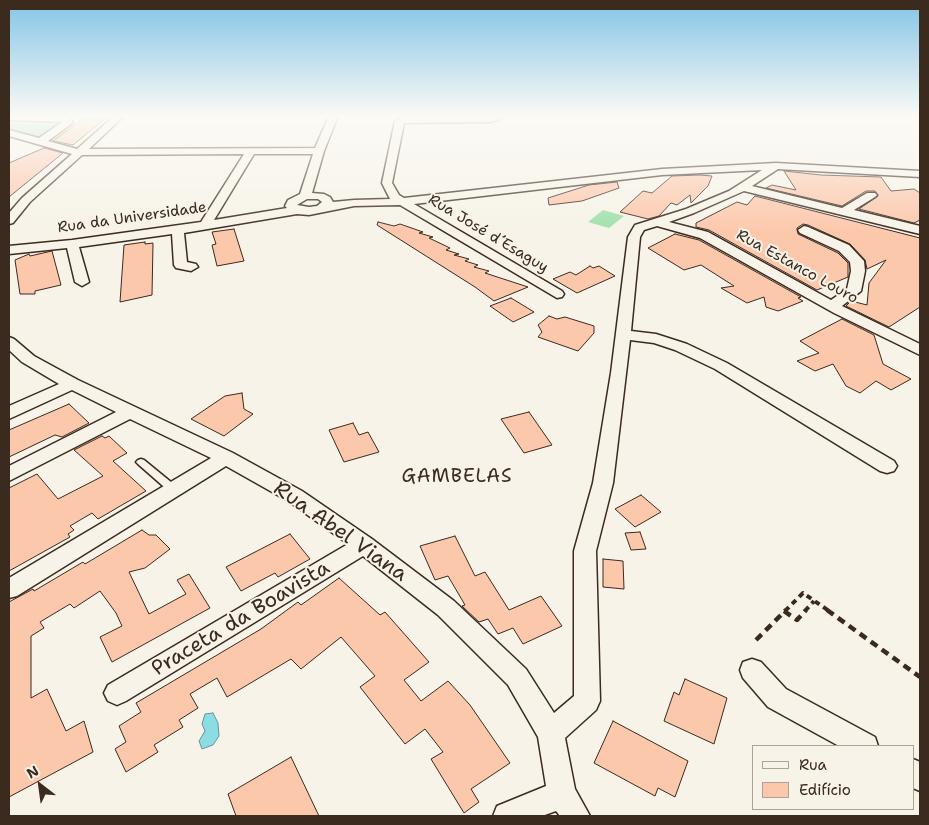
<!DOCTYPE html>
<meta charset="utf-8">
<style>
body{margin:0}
#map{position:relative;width:929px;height:825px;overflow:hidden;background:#f7f3e8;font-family:"Shantell Sans",sans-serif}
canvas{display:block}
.frame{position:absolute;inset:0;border:10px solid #3b2a1e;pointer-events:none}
.legend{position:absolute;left:752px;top:745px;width:162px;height:65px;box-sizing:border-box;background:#f7f3e8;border:1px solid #aca397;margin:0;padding:6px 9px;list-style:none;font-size:15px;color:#3b2a1e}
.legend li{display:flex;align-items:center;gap:10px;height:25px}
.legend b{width:25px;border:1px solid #aca397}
.north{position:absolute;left:15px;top:760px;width:50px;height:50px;-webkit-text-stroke:4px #f7f3e8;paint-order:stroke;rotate:330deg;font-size:14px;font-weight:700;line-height:20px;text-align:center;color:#3b2a1e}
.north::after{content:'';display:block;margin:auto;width:18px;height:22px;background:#3b2a1e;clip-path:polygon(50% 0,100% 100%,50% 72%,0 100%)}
</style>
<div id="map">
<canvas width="929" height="825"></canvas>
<div class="frame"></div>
<ul class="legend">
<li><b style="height:6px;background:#f7f3e8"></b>Rua</li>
<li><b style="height:14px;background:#fcc8ac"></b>Edifício</li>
</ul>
<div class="north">N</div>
</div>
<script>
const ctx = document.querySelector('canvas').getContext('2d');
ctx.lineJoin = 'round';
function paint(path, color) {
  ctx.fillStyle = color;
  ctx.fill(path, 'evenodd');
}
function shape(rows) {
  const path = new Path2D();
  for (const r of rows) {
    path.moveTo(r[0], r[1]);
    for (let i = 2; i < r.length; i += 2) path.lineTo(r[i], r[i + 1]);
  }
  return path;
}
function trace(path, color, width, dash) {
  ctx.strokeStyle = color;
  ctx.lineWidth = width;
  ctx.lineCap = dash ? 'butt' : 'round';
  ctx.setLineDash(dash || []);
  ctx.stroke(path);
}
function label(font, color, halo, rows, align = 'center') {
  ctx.font = font + ' "Shantell Sans",sans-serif';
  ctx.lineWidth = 4;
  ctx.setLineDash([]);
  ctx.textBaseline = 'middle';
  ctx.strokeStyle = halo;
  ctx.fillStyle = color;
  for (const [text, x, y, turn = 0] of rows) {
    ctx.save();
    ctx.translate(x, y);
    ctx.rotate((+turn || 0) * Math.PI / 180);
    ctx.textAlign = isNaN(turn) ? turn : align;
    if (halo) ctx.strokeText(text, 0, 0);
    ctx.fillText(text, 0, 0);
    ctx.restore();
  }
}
const green = shape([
 [9,122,16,123,58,124,41,136,35,137,9,129],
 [603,210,624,216,609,228,588,222]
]);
const water = shape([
 [213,713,218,723,219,736,213,745,202,749,199,741,205,731,202,724,205,714,213,713]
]);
const building = shape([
 [87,116,108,116,73,145,53,141,87,116],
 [44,148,63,153,9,197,9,163,44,148],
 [784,171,821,175,881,177,891,191,914,189,920,193,920,220,914,223,859,209,878,196,875,191,866,191,842,206,766,188,772,185,796,190,784,171],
 [700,175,712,176,708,186,691,203,690,195,677,205,671,203,659,216,648,219,620,212,643,191,652,193,672,176,700,175],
 [617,182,619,188,582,201,549,205,548,198,589,185,617,182],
 [755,196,920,238,920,307,889,327,846,306,851,301,867,305,869,283,886,260,867,269,865,260,850,244,808,225,803,224,797,228,798,234,838,253,848,263,848,277,817,290,709,230,696,227,696,223,737,202,747,205,755,196],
 [378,222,394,226,400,224,423,232,419,233,433,237,429,238,450,248,446,250,459,254,454,255,469,259,465,261,478,265,474,267,489,271,485,273,528,287,494,301,475,287,377,225,378,222],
 [234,229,244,261,217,266,212,245,216,244,212,232,234,229],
 [675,234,699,240,801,297,798,298,803,301,778,311,766,307,764,297,747,303,721,288,734,286,701,265,684,270,648,248,675,234],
 [145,242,145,244,153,243,152,295,120,302,124,245,145,242],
 [52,251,61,285,35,291,35,294,20,294,15,260,29,254,30,256,52,251],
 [590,266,593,268,599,266,615,276,577,293,553,279,570,272,576,275,590,266],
 [511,298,534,312,513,322,490,306,511,298],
 [549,316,557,319,565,317,594,326,594,333,578,351,538,337,542,332,538,325,549,316],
 [842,319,874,335,883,364,911,379,891,390,876,381,860,393,846,386,833,364,815,371,797,361,819,353,800,341,842,319],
 [242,393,244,409,253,414,224,436,191,419,225,396,242,393],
 [69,404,89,423,62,437,55,435,9,457,9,430,69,404],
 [529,412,552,445,524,453,501,419,529,412],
 [353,423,359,435,368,432,379,452,344,462,329,430,353,423],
 [102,436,105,438,109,436,127,453,113,461,146,491,98,519,92,513,70,526,74,530,68,534,70,537,9,571,9,488,37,474,58,499,103,476,74,450,102,436],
 [641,495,661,512,635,527,615,509,641,495],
 [142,530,149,535,156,535,170,549,145,568,129,572,149,614,186,594,177,580,189,574,210,608,112,662,100,637,122,626,116,613,100,591,74,608,70,604,40,622,44,628,31,636,31,698,47,689,66,731,84,721,93,752,9,797,9,602,33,589,34,591,83,562,85,564,142,530],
 [640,532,646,549,631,550,625,533,640,532],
 [290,534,310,559,278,577,275,573,241,591,226,567,290,534],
 [455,536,475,576,485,572,509,610,541,596,562,626,523,644,513,628,498,634,488,619,479,622,462,606,465,605,448,576,435,580,420,546,455,536],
 [603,559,623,561,624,589,603,587,603,559],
 [339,578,380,615,385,612,429,662,404,680,421,701,448,681,470,705,510,763,471,789,479,802,464,813,431,759,443,752,425,729,405,744,360,687,375,676,341,637,301,669,291,659,227,697,217,678,190,694,198,708,179,720,183,727,154,745,158,752,126,772,115,749,126,742,119,726,141,712,136,703,261,629,298,602,301,605,339,578],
 [685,679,727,698,714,744,664,721,674,692,679,695,685,679],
 [613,721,688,761,675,797,658,788,655,796,594,763,613,721],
 [291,757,319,816,236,816,228,794,291,757]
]);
const pathFar1 = shape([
 [785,611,803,593,829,611],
 [805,611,814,601]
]);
const path = shape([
 [827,610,920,677],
 [784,611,797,620,806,610],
 [756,640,786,610]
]);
const service = shape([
 [141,459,144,460,177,487,179,490,177,493,171,493,138,464,136,462,138,460,141,459]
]);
const minor = shape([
 [9,116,69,117,73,122,71,124,48,141,77,149,114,116,124,116,89,149,315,148,329,116,338,116,324,151,312,193,324,194,330,197,333,202,354,200,390,199,382,183,395,121,409,116,507,116,491,122,404,123,392,183,399,195,404,198,662,169,776,163,920,171,920,177,778,169,752,186,842,208,867,193,875,193,877,195,875,197,854,210,920,226,920,234,744,191,694,213,669,222,708,232,831,300,847,289,851,271,850,262,839,251,800,233,798,230,804,226,808,227,849,245,864,261,865,271,861,291,842,306,920,344,920,355,834,313,700,238,657,226,644,230,640,237,631,331,656,334,687,344,727,363,894,461,897,466,894,471,887,473,880,471,715,369,675,350,654,343,630,340,613,483,596,551,600,701,596,710,565,738,575,789,590,816,560,816,556,811,542,816,493,816,497,806,546,786,538,737,508,685,438,615,363,556,126,701,117,705,108,701,104,693,108,685,348,544,288,501,226,466,17,596,9,598,9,578,211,458,130,419,9,481,9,466,116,412,72,390,9,419,9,406,59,384,22,362,9,350,9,337,14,339,34,356,78,380,233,453,302,491,372,539,454,601,526,669,554,713,574,696,574,551,593,483,611,373,628,237,635,225,686,209,729,191,762,170,662,175,414,204,562,291,564,294,562,297,557,298,400,205,354,206,309,215,297,214,184,233,187,262,196,264,198,267,191,271,176,268,174,265,172,234,79,247,89,282,82,286,75,282,67,248,9,254,9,246,72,240,201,222,244,154,82,155,30,202,13,223,9,224,9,213,22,198,72,154,9,136,9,130,39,138,62,122,9,120,9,116],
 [254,154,313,154,300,194,288,200,285,206,287,208,214,220,254,154],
 [307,199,318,199,322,202,317,206,309,207,297,205,307,199],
 [752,659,761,662,786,689,875,737,878,746,839,746,768,707,743,678,740,670,743,662,752,659],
 [913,759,920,762,920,791,913,788,913,759]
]);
const farStreetnames = [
 ["Rua da Universidade",132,218,-8],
 ["Rua José d´Esaguy",488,234,31],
 ["Rua Estanco Louro",797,267,29]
];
const neighbourhoodNames = [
 ["GAMBELAS",457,477]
];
const nearStreetnames = [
 ["Rua Abel Viana",340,532,35],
 ["Praceta da Boavista",241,619,-31]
];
paint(green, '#9fe1ab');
paint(water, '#8bdce4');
trace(water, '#6b9595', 1);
paint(building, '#fcc8ac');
trace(building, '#3b2a1e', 1);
trace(service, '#3b2a1e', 3);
trace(minor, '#3b2a1e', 3);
trace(pathFar1, '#3b2a1e', 4, [5.5, 4.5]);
trace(path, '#3b2a1e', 4.5, [8, 5.5]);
paint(service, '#f7f3e8');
paint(minor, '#f7f3e8');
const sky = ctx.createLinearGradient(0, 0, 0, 232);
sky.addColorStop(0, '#83c4e6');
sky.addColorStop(0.5, '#fbfaf5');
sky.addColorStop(1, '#fbfaf500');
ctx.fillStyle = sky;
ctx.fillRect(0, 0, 929, 232);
label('15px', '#3b2a1e', '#f7f3e8', farStreetnames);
ctx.letterSpacing = '1px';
label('19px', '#3b2a1e', '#f7f3e8', neighbourhoodNames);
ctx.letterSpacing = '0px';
label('21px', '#3b2a1e', '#f7f3e8', nearStreetnames);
</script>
